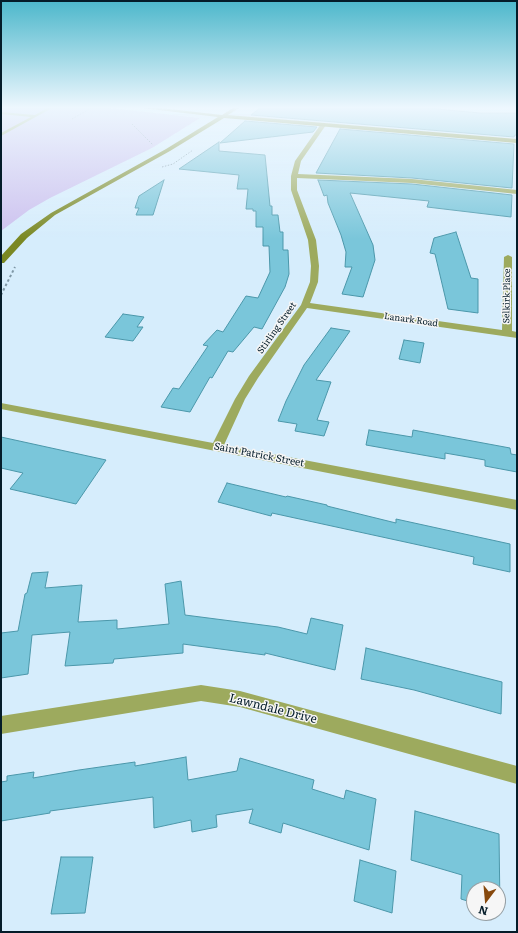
<!DOCTYPE html>
<style>
body{margin:0}
#map{position:relative;width:518px;height:933px;overflow:hidden;background:#d6edfc;font-family:Literata,serif}
canvas{display:block}
.frame{position:absolute;inset:0;border:2px solid #041c29;pointer-events:none}
.north{position:absolute;left:466px;top:881px;width:40px;height:40px;box-sizing:border-box;background:#f6f6f6;border:1px solid #959fa4;border-radius:50%;rotate:196deg;font-size:11px;font-weight:700;line-height:16px;text-align:center;color:#041c29}
.north::after{content:'';display:block;margin:auto;width:14px;height:18px;background:#87490d;clip-path:polygon(50% 0,100% 100%,50% 72%,0 100%)}
</style>
<div id="map">
<canvas width="518" height="933"></canvas>
<div class="frame"></div>
<div class="north">N</div>
</div>
<script>
const ctx = document.querySelector('canvas').getContext('2d');
ctx.lineJoin = 'round';
function paint(path, color) {
  ctx.fillStyle = color;
  ctx.fill(path, 'evenodd');
}
function shape(rows) {
  const path = new Path2D();
  for (const r of rows) {
    path.moveTo(r[0], r[1]);
    for (let i = 2; i < r.length; i += 2) path.lineTo(r[i], r[i + 1]);
  }
  return path;
}
function trace(path, color, width, dash) {
  ctx.strokeStyle = color;
  ctx.lineWidth = width;
  ctx.lineCap = dash ? 'butt' : 'round';
  ctx.setLineDash(dash || []);
  ctx.stroke(path);
}
function label(font, color, halo, rows, align = 'center') {
  ctx.font = font + ' Literata,serif';
  ctx.lineWidth = 3;
  ctx.setLineDash([]);
  ctx.textBaseline = 'middle';
  ctx.strokeStyle = halo;
  ctx.fillStyle = color;
  for (const [text, x, y, turn = 0] of rows) {
    ctx.save();
    ctx.translate(x, y);
    ctx.rotate((+turn || 0) * Math.PI / 180);
    ctx.textAlign = isNaN(turn) ? turn : align;
    if (halo) ctx.strokeText(text, 0, 0);
    ctx.fillText(text, 0, 0);
    ctx.restore();
  }
}
const green = shape([
 [1,108,109,108,200,118,152,148,50,198,29,210,1,231]
]);
const building = shape([
 [260,108,427,108,480,113,517,113,517,135,515,135,514,137,251,115,260,108],
 [245,121,317,127,313,132,220,143,245,121],
 [340,129,514,144,512,188,412,178,316,173,340,129],
 [219,142,219,151,265,155,270,206,272,206,272,215,278,215,280,232,283,232,283,250,288,250,289,274,285,287,262,329,254,327,233,352,228,351,212,378,210,377,190,412,161,407,173,388,179,389,208,346,203,345,217,330,223,332,246,296,258,298,270,272,269,246,263,246,263,227,256,227,256,211,253,211,253,209,246,209,248,189,237,189,239,175,179,169,219,142],
 [164,180,153,215,136,215,139,208,135,208,139,196,164,180],
 [318,180,412,184,512,195,511,217,427,207,429,201,350,193,373,245,375,260,363,297,342,294,352,267,345,267,346,252,341,235,328,203,327,195,324,196,318,180],
 [456,232,471,278,478,279,478,313,448,309,435,254,430,253,434,238,456,232],
 [123,314,144,317,137,327,143,327,133,341,105,337,123,314],
 [331,328,350,331,316,380,331,382,317,420,329,422,324,436,295,431,297,424,278,421,286,401,304,365,331,328],
 [404,340,424,343,420,363,399,359,404,340],
 [369,430,412,437,413,430,510,448,511,454,517,455,517,472,485,466,485,460,445,453,445,459,366,445,369,430],
 [1,437,106,460,76,504,10,489,23,473,1,468,1,437],
 [227,483,286,497,287,496,327,505,327,506,396,523,396,519,510,544,510,572,473,564,474,557,272,513,271,516,218,502,227,483],
 [48,572,45,588,82,585,78,622,117,620,117,629,169,624,165,584,181,581,185,615,278,627,307,634,311,618,343,625,335,670,265,653,265,655,183,644,183,653,114,659,113,663,65,666,70,632,32,635,28,674,1,678,1,633,18,631,25,594,27,593,32,573,48,572],
 [366,648,502,682,501,714,414,690,361,679,366,648],
 [186,757,188,780,237,771,240,758,314,780,312,789,344,799,346,790,376,799,369,850,283,823,281,833,249,823,253,809,216,815,217,827,192,832,191,820,154,828,153,797,50,811,50,813,1,821,1,782,7,781,7,776,34,772,33,778,79,770,135,762,135,766,186,757],
 [415,811,499,834,500,910,498,910,498,889,474,889,474,903,461,899,462,875,411,860,415,811],
 [61,857,93,857,85,913,51,914,61,857],
 [360,860,396,871,392,913,354,901,360,860]
]);
const pathFar1 = shape([
 [72,119,91,108],
 [132,124,153,145],
 [162,167,173,164,193,150]
]);
const path = shape([
 [1,295,15,267]
]);
const lane = shape([
 [47,108,52,108,1,136,1,133,31,117,1,114,1,112,35,115,47,108]
]);
const street = shape([
 [321,124,326,125,301,161,298,174,412,179,517,190,517,194,412,183,297,178,297,190,316,240,319,266,318,282,310,303,502,330,504,257,508,255,512,257,512,331,517,332,517,338,307,308,258,378,245,399,224,445,517,500,517,510,1,409,1,403,213,443,235,399,249,376,301,305,310,282,311,266,308,240,291,190,291,176,295,161,321,124],
 [201,685,240,691,517,766,517,784,240,707,201,701,1,734,1,716,201,685]
]);
const secondary = shape([
 [142,108,160,108,222,115,233,108,239,108,228,115,517,139,517,143,224,118,170,151,55,215,27,238,4,263,1,263,1,256,21,234,51,213,166,149,218,117,142,108]
]);
const farStreetnames = [
 ["Selkirk Place",507,296,-89],
 ["Lanark Road",411,320,8],
 ["Stirling Street",277,328,-55]
];
const streetNames = [
 ["Saint Patrick Street",259,455,11]
];
const nearStreetnames = [
 ["Lawndale Drive",273,709,14]
];
paint(green, '#ccc0ee');
paint(building, '#7ac6da');
trace(building, '#4b97aa', 1);
trace(pathFar1, '#7f97a5', 1, [1.5, 1.5]);
trace(path, '#7f97a5', 2, [2.5, 2.5]);
paint(lane, '#9daa5e');
paint(street, '#9daa5e');
paint(secondary, '#7a8823');
const sky = ctx.createLinearGradient(0, 0, 0, 239);
sky.addColorStop(0, '#4cb7cb');
sky.addColorStop(0.45, '#edf7fe');
sky.addColorStop(1, '#edf7fe00');
ctx.fillStyle = sky;
ctx.fillRect(0, 0, 518, 239);
label('9px', '#041c29', '#f6f6f6', farStreetnames);
label('10px', '#041c29', '#f6f6f6', streetNames);
label('12px', '#041c29', '#f6f6f6', nearStreetnames);
</script>
